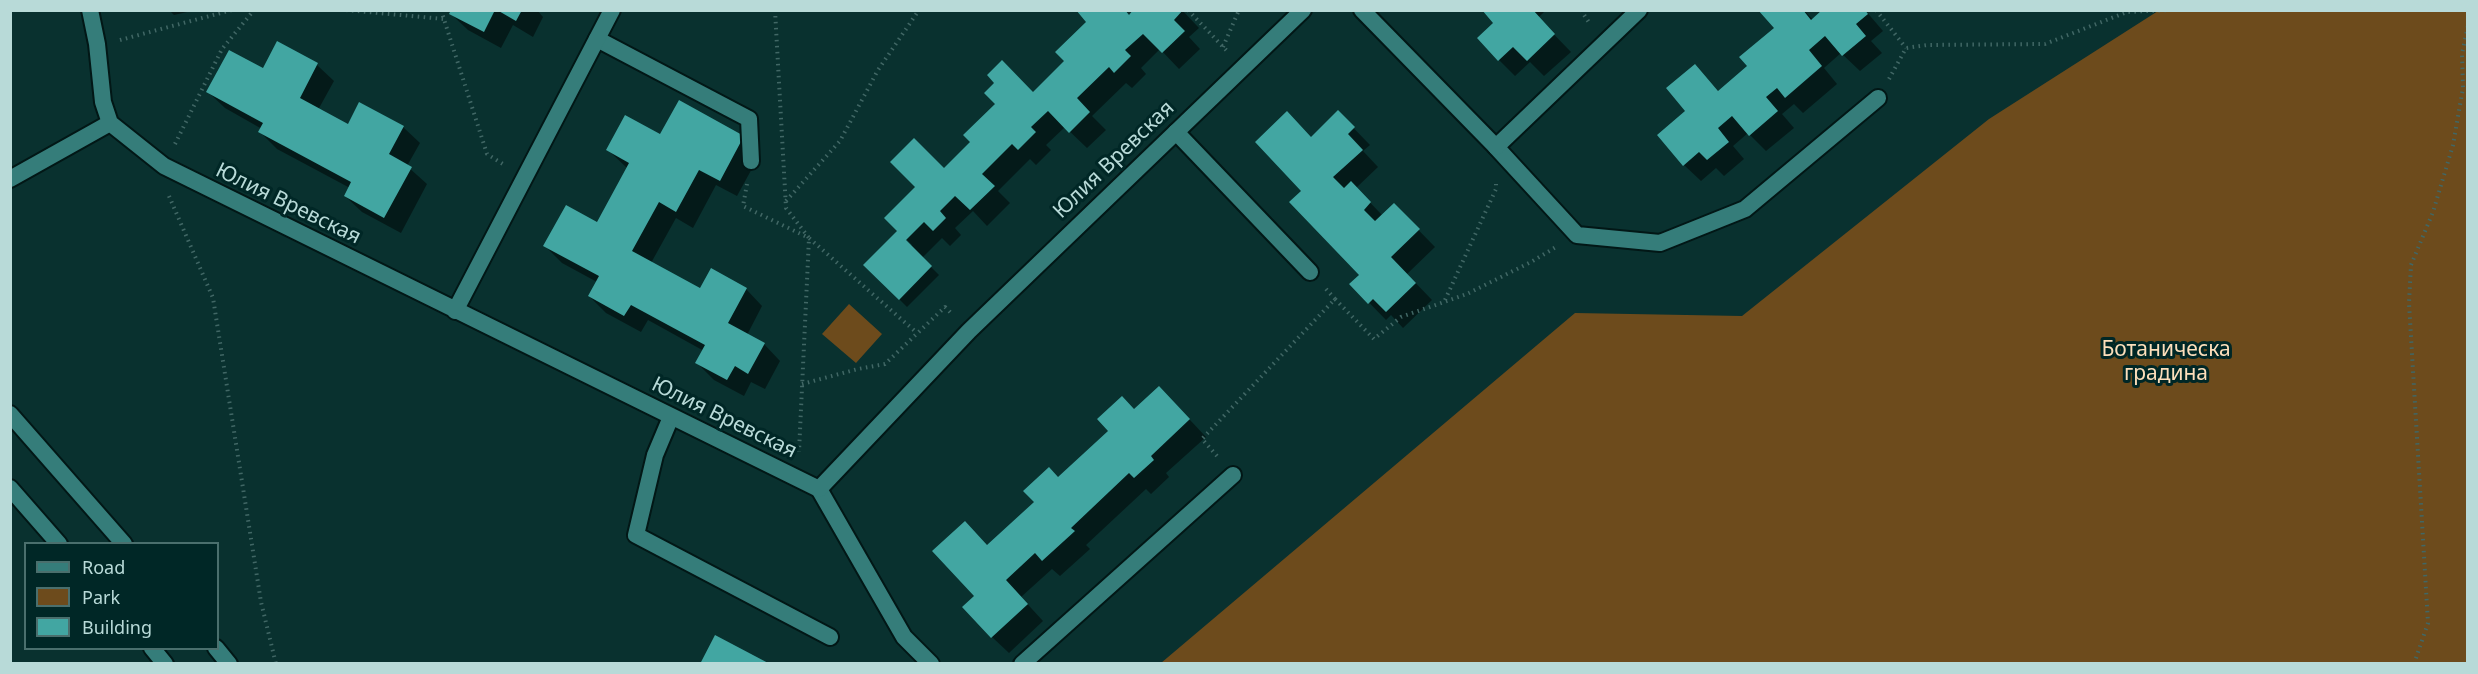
<!DOCTYPE html>
<meta charset="utf-8">
<style>
body{margin:0}
#map{position:relative;width:2478px;height:674px;overflow:hidden;background:#09312f;font-family:"Noto Sans",sans-serif}
canvas{display:block}
.frame{position:absolute;inset:0;border:12px solid #b8dad8;pointer-events:none}
.legend{position:absolute;left:24px;top:542px;width:195px;height:108px;box-sizing:border-box;background:#002726;border:2px solid #4a6f6d;margin:0;padding:8px 10px;list-style:none;font-size:18px;color:#b8dad8}
.legend li{display:flex;align-items:center;gap:12px;height:30px}
.legend b{width:30px;border:2px solid #4a6f6d}
</style>
<div id="map">
<canvas width="2478" height="674"></canvas>
<div class="frame"></div>
<ul class="legend">
<li><b style="height:8px;background:#357d7a"></b>Road</li>
<li><b style="height:16px;background:#6d4b1c"></b>Park</li>
<li><b style="height:16px;background:#42a6a2"></b>Building</li>
</ul>
</div>
<script>
const ctx = document.querySelector('canvas').getContext('2d');
ctx.lineJoin = 'round';
function paint(path, color) {
  ctx.fillStyle = color;
  ctx.fill(path, 'evenodd');
}
function shape(rows) {
  const path = new Path2D();
  for (const r of rows) {
    path.moveTo(r[0], r[1]);
    for (let i = 2; i < r.length; i += 2) path.lineTo(r[i], r[i + 1]);
  }
  return path;
}
function trace(path, color, width, dash) {
  ctx.strokeStyle = color;
  ctx.lineWidth = width;
  ctx.lineCap = dash ? 'butt' : 'round';
  ctx.setLineDash(dash || []);
  ctx.stroke(path);
}
function label(font, color, halo, rows, align = 'center') {
  ctx.font = font + ' "Noto Sans",sans-serif';
  ctx.lineWidth = 6;
  ctx.setLineDash([]);
  ctx.textBaseline = 'middle';
  ctx.strokeStyle = halo;
  ctx.fillStyle = color;
  for (const [text, x, y, turn = 0] of rows) {
    ctx.save();
    ctx.translate(x, y);
    ctx.rotate((+turn || 0) * Math.PI / 180);
    ctx.textAlign = isNaN(turn) ? turn : align;
    if (halo) ctx.strokeText(text, 0, 0);
    ctx.fillText(text, 0, 0);
    ctx.restore();
  }
}
const green = shape([
 [2158,11,2467,11,2467,663,1161,663,1575,313,1742,316,1989,119],
 [849,304,882,334,856,363,822,334]
]);
const shadow = shape([
 [169,10,196,10,174,15],
 [453,10,537,10,543,17,533,37,513,25,501,48,468,30,451,14],
 [1182,10,1199,28,1189,37,1200,49,1179,69,1160,49,1141,68,1146,74,1132,88,1126,83,1092,116,1106,130,1087,148,1065,127,1046,145,1051,150,1036,165,1030,159,998,191,1010,203,987,226,973,211,955,228,961,235,950,246,942,238,922,258,939,275,907,307,865,265,912,245,886,218,1129,17],
 [1484,10,1546,10,1538,18,1571,52,1544,76,1530,62,1515,76,1499,60,1495,23],
 [1760,10,1804,10,1813,20,1824,10,1865,10,1883,31,1871,41,1882,53,1860,71,1841,53,1824,68,1837,84,1803,113,1794,104,1782,114,1794,128,1766,151,1748,133,1733,146,1744,159,1724,176,1716,168,1701,181,1684,165,1687,111,1695,66,1719,92,1749,66,1776,28],
 [317,65,334,81,318,110,348,126,403,127,420,143,407,166,427,184,401,233,362,212,345,196,350,188,277,149,260,132,262,129,225,108,208,92,264,70],
 [1338,112,1370,145,1363,151,1378,167,1356,188,1383,216,1394,205,1435,247,1407,274,1432,300,1403,328,1391,315,1386,320,1351,284,1361,275,1303,191,1311,138],
 [661,136,743,137,760,154,737,196,716,185,693,228,676,218,651,263,701,290,746,289,762,306,747,335,764,344,780,361,765,389,751,382,744,396,714,380,697,363,704,351,648,320,641,332,606,313,589,296,597,282,562,263,545,246,598,224,627,168,608,150],
 [1175,404,1206,437,1166,473,1169,477,1151,494,1146,489,1086,545,1090,549,1060,576,1052,569,1021,597,1043,621,1009,653,992,637,977,596,988,547,1058,479,1135,410]
]);
const building = shape([
 [451,10,495,10,484,32,449,14],
 [497,10,522,10,516,21],
 [1076,10,1125,10,1129,15,1133,10,1183,10,1174,20,1185,31,1162,53,1143,34,1125,50,1131,56,1114,73,1109,67,1077,98,1090,112,1069,133,1048,111,1031,127,1036,132,1018,150,1012,144,982,174,995,186,970,210,955,196,940,211,946,218,933,231,924,222,906,240,932,266,899,300,863,265,897,231,884,218,915,187,890,162,914,138,944,168,970,142,963,135,995,104,984,93,994,83,987,75,1002,60,1033,92,1064,61,1055,52,1086,22],
 [1482,10,1533,10,1555,34,1527,61,1513,47,1498,61,1477,38,1493,23],
 [1758,10,1803,10,1811,20,1822,10,1865,10,1868,14,1856,24,1866,36,1842,56,1825,36,1809,50,1822,66,1785,98,1777,88,1766,97,1778,111,1749,136,1732,116,1718,128,1729,142,1707,160,1699,152,1683,166,1657,135,1685,111,1666,88,1695,64,1718,91,1747,66,1739,57,1774,28],
 [277,41,318,63,300,98,348,124,359,102,404,126,389,154,412,167,384,218,344,196,351,182,258,132,263,123,206,92,229,50,263,68],
 [679,100,744,136,720,181,699,170,676,212,659,202,632,251,700,288,711,268,747,288,728,323,765,343,748,374,735,366,727,380,695,363,705,345,631,305,624,316,588,296,599,276,543,246,566,205,597,222,629,163,606,150,625,115,660,134],
 [1338,110,1355,127,1348,134,1363,150,1333,177,1344,188,1351,181,1371,202,1364,210,1375,221,1394,203,1420,229,1391,257,1416,283,1386,312,1373,299,1368,304,1349,284,1359,275,1289,202,1301,191,1255,142,1287,111,1311,137],
 [1159,386,1190,419,1151,456,1154,460,1134,478,1129,473,1071,528,1075,531,1042,561,1035,553,1006,580,1028,604,991,638,962,607,974,596,932,551,965,521,987,545,1034,502,1023,491,1049,467,1058,477,1108,431,1097,419,1122,396,1134,409],
 [715,635,770,664,700,664]
]);
const path = shape([
 [346,10,444,19],
 [441,10,487,154,506,166],
 [775,10,786,208,809,238,799,452],
 [1188,10,1227,51],
 [1581,10,1590,24],
 [1876,10,1906,48],
 [120,40,232,10],
 [1223,47,1239,10],
 [1889,79,1906,48,1927,45,2045,44,2127,12,2169,10],
 [175,144,222,49,254,10],
 [747,184,743,206,809,238,917,333],
 [169,196,213,298,261,602,276,664],
 [786,201,840,141,878,70,919,10],
 [1326,289,1335,299],
 [1445,300,1496,189,1496,184],
 [802,384,858,369,885,364,945,307,951,313],
 [1217,456,1202,439,1335,299,1374,339,1401,317,1467,294,1531,262,1556,247],
 [2414,664,2428,623,2409,303,2411,265,2433,212,2453,145,2463,88,2462,54,2468,25]
]);
const service = shape([
 [597,39,749,119,751,161],
 [1176,132,1310,272],
 [1496,147,1577,235,1660,243,1745,209,1878,98],
 [671,417,655,455,636,535,830,637],
 [819,489,904,637,931,664],
 [1022,664,1233,475]
]);
const minor = shape([
 [90,10,97,44,103,102,110,123,164,166,819,489,969,331,1303,10],
 [1362,10,1496,147,1639,10],
 [10,179,110,123],
 [455,311,612,10]
]);
const tertiary = shape([
 [10,414,124,544],
 [10,488,59,544],
 [152,648,165,664],
 [216,648,229,664]
]);
const streetNames = [
 ["Юлия Вревская",1114,160,-44],
 ["Юлия Вревская",288,204,26],
 ["Юлия Вревская",724,418,26]
];
const parkNames = [
 ["Ботаническа",2166,350],
 ["градина",2166,374]
];
paint(green, '#6d4b1c');
paint(shadow, '#0007');
paint(building, '#42a6a2');
trace(service, '#021716', 20);
trace(minor, '#021716', 20);
trace(tertiary, '#021716', 20);
trace(path, '#416765', 4, [1.5, 4.5]);
trace(service, '#357d7a', 16);
trace(minor, '#357d7a', 16);
trace(tertiary, '#357d7a', 16);
label('21px', '#b8dad8', '#002726', streetNames);
label('21px', '#fddfbb', '#002726', parkNames);
</script>
